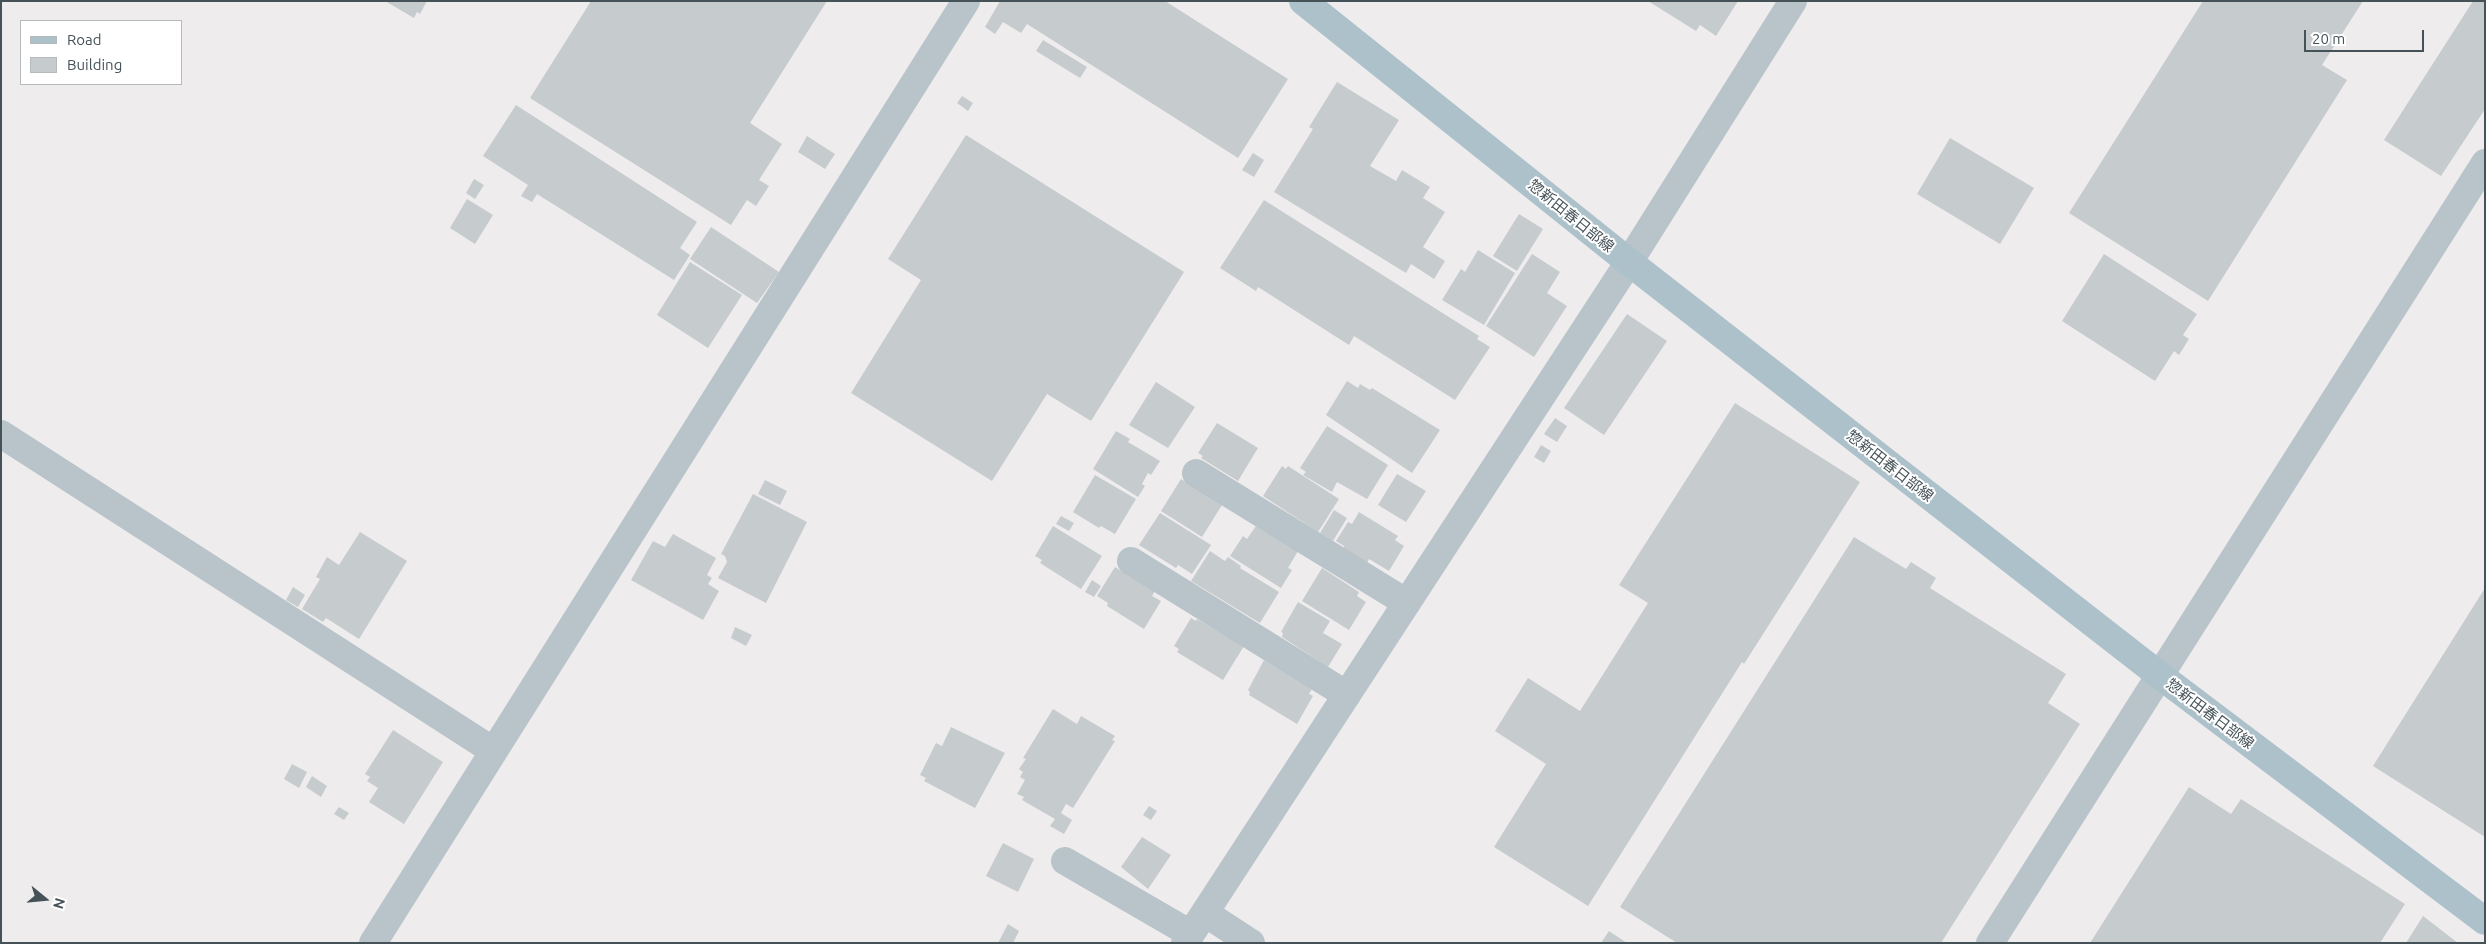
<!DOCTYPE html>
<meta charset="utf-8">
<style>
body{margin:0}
#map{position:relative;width:2486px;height:944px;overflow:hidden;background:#efeced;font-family:Ubuntu,sans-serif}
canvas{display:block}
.frame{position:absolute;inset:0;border:2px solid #455359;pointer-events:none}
.legend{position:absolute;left:20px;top:20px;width:162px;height:65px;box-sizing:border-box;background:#fff;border:1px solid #b5babd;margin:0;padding:6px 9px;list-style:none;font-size:15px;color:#455359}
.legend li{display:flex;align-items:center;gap:10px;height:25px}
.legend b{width:25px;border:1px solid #b5babd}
.north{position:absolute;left:20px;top:874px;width:50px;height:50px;-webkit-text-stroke:4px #fff;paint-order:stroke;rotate:107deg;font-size:14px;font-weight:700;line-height:20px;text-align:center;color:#455359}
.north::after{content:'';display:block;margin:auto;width:18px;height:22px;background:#455359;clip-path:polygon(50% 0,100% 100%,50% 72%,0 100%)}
.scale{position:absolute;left:2304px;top:30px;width:120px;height:22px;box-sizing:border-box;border:2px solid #455359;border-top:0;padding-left:6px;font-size:15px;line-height:18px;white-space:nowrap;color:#455359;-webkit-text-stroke:4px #fff;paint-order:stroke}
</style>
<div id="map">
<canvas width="2486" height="944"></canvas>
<div class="frame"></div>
<ul class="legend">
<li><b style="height:6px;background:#adc1cb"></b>Road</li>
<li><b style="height:14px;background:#c6cbce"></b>Building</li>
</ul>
<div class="north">N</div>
<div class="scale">20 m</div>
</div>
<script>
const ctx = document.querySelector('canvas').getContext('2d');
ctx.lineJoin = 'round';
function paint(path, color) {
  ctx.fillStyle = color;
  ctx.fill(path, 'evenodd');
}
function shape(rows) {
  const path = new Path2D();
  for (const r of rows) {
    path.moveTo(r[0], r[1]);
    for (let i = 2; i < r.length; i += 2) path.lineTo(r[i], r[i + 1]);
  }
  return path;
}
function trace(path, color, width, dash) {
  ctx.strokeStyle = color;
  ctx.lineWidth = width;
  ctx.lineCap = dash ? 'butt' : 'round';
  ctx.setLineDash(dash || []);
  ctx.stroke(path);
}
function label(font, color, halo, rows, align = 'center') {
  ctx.font = font + ' Ubuntu,"Noto Sans JP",sans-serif';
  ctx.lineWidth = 4;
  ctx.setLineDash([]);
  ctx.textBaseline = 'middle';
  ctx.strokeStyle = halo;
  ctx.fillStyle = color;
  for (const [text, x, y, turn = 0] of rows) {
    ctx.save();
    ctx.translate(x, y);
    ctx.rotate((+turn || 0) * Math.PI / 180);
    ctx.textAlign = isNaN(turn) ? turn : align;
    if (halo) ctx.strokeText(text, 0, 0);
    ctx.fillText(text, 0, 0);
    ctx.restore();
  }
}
const building = shape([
 [385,1,427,1,420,14,417,12,414,18],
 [591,1,827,1,750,123,782,144,759,180,769,186,756,206,747,200,731,225,530,98],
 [1000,1,1165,1,1288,79,1238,158,1027,24,1021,33,1003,22,995,34,985,27],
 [1648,1,1738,1,1716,36,1700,25,1696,31],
 [2203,1,2363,1,2322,65,2347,80,2208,301,2069,213],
 [2473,1,2485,1,2485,109,2441,176,2384,140],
 [1043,40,1087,67,1080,78,1036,51],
 [1337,82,1399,120,1370,166,1396,181,1402,170,1430,187,1423,198,1445,212,1423,247,1445,261,1434,279,1411,264,1406,273,1274,192,1313,129,1309,127],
 [962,96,973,103,968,111,957,103],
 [516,105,697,222,680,248,690,255,674,280,537,194,532,202,521,196,528,185,483,156],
 [966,135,1184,272,1091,421,1047,394,992,481,851,393,921,280,888,259],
 [807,136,835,154,825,169,798,152],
 [1950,138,2034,188,2000,244,1917,194],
 [1253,153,1264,160,1254,177,1242,170],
 [474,179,484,185,475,199,466,193],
 [467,199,493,215,475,244,450,228],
 [1264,200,1479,336,1477,339,1490,347,1455,400,1354,336,1349,345,1258,287,1256,291,1220,268],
 [1519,214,1543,229,1517,271,1493,256],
 [711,227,779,272,757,303,690,259],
 [1478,250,1515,273,1484,325,1442,300,1461,269,1465,272],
 [1532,254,1560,272,1547,293,1567,306,1534,357,1486,326],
 [2104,254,2197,314,2183,335,2189,339,2179,355,2174,351,2155,381,2062,321],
 [690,262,742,295,708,348,657,315],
 [1627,314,1667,341,1604,435,1564,408],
 [1347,381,1358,388,1360,384,1370,390,1372,388,1440,430,1412,473,1326,415],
 [1156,382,1195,407,1168,448,1129,425],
 [1735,403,1860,482,1744,664,1742,662,1588,906,1494,847,1546,764,1495,731,1528,678,1580,711,1648,603,1619,585],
 [1555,418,1567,426,1557,442,1544,434],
 [1217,423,1258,448,1238,481,1201,458,1203,456,1198,453],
 [1327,426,1388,465,1367,499,1337,482,1332,492,1303,475,1306,472,1300,468],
 [1116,431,1130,439,1128,442,1160,461,1151,475,1148,473,1142,484,1145,486,1138,497,1093,469],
 [1541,445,1551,451,1544,463,1534,457],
 [1282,466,1286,469,1288,466,1339,499,1318,532,1263,496],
 [1397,474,1426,491,1406,522,1378,505],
 [1095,475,1136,499,1115,534,1101,526,1099,528,1073,512],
 [1181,479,1222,505,1202,537,1161,511],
 [765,480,787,491,780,505,758,494],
 [753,494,807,522,766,603,718,578,727,562,725,556,721,554],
 [1334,510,1347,518,1333,541,1320,533],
 [1359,512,1398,536,1395,540,1404,546,1389,571,1369,559,1367,563,1343,549,1344,546,1336,541,1348,522,1352,524],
 [1160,513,1211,545,1192,574,1178,565,1176,568,1139,545],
 [1061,516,1074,523,1069,531,1056,524],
 [1053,526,1102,556,1081,589,1040,563,1042,560,1035,556],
 [1256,526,1298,551,1288,568,1292,570,1281,588,1230,556,1243,536,1247,539],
 [360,532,407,561,359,639,326,618,323,622,302,609,320,579,316,577,327,557,339,565],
 [673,534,716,558,707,575,712,578,708,584,719,591,703,620,631,580,653,541,665,547],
 [1854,537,1906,569,1911,562,1936,578,1930,588,2066,674,2048,703,2080,724,1941,943,1677,943,1620,907],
 [1210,551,1225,561,1228,557,1241,566,1240,568,1279,592,1260,623,1191,581],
 [1115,567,1155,591,1152,596,1161,601,1144,629,1107,606,1108,603,1097,596],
 [1322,568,1359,592,1357,596,1366,602,1349,630,1302,601],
 [1092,580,1101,586,1094,597,1085,592],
 [293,587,305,595,298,607,286,600],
 [2485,588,2485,837,2373,766],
 [1298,602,1330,621,1323,633,1342,644,1328,667,1282,637,1283,633,1281,632],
 [1191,618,1196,621,1197,619,1244,646,1223,680,1177,652,1179,649,1174,646],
 [735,627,752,635,746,646,731,638],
 [1264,660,1312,689,1309,694,1313,696,1297,724,1249,695,1250,692,1248,690],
 [1053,709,1077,724,1081,716,1115,736,1112,740,1115,741,1073,808,1066,804,1061,813,1072,820,1064,834,1050,826,1055,819,1022,800,1024,797,1017,794,1025,780,1020,777,1023,772,1019,769,1026,759,1023,758],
 [951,727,1005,753,975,808,924,781,926,778,920,775,936,743,942,746],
 [393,730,443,762,404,824,369,802,378,788,367,781,370,777,365,774],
 [292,764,307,772,299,788,284,779],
 [312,776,327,786,321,797,306,787],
 [2189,787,2231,814,2241,799,2405,904,2380,943,2090,943],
 [1149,806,1157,811,1151,820,1143,815],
 [339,807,349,813,344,820,334,814],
 [1142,837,1171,855,1148,889,1121,867],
 [1003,843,1034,859,1018,892,986,876],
 [2423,916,2458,943,2406,943],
 [1008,924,1019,931,1013,943,998,943],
 [1609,931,1627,943,1601,943]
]);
const minor = shape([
 [1,434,492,750],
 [1196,473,1407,603],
 [1131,561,1347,695],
 [1065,861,1191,934],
 [1205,913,1251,943],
 [373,943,966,1],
 [1185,943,1629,262,1793,1],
 [1990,943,2485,163]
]);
const major = shape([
 [1303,1,1629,262,2158,674,2485,921]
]);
const streetNames = [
 ["惣新田春日部線",1571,216,39],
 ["惣新田春日部線",1890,466,38],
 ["惣新田春日部線",2210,714,37]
];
paint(building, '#c6cbce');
trace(minor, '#b8c4c9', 28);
trace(major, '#adc1cb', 28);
label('15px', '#455359', '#fff', streetNames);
</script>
